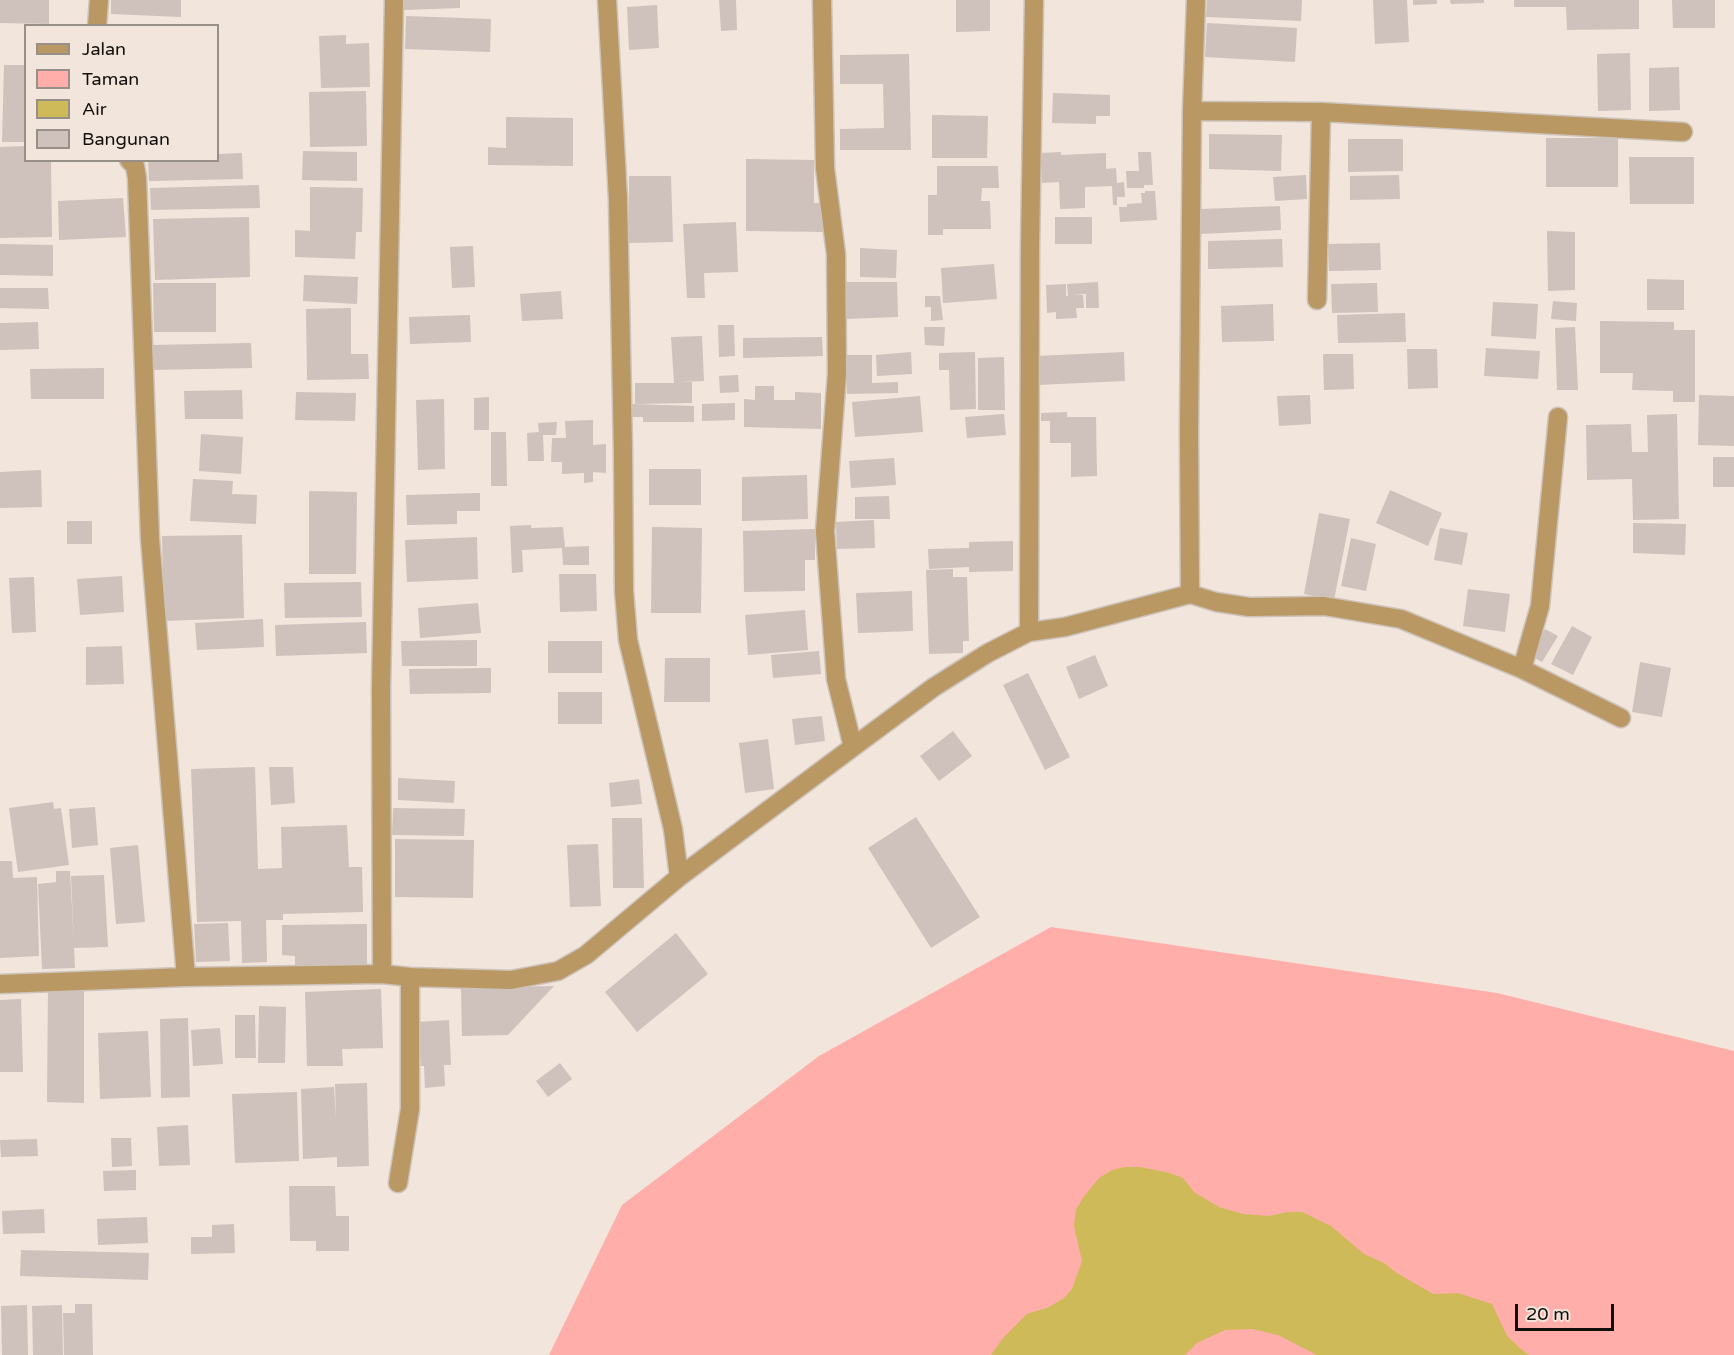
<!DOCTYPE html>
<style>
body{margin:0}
#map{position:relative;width:1734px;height:1355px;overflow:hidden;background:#f1e5dc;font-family:"Varela Round",sans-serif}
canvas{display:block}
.legend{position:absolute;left:24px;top:24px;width:195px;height:138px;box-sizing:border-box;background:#f1e5dc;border:2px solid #988f88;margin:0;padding:8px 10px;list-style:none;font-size:18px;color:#120e0b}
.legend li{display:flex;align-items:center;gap:12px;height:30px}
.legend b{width:30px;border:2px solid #988f88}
.scale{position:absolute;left:1515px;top:1304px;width:99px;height:27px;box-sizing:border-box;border:3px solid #120e0b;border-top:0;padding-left:8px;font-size:18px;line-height:21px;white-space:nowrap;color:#120e0b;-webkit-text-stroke:4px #f1e5dc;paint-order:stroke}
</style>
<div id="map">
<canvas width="1734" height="1355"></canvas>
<ul class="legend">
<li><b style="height:8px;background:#b99863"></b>Jalan</li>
<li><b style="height:16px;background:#ffaeaa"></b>Taman</li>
<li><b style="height:16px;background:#cfba59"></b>Air</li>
<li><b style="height:16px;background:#cfc1bc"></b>Bangunan</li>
</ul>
<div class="scale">20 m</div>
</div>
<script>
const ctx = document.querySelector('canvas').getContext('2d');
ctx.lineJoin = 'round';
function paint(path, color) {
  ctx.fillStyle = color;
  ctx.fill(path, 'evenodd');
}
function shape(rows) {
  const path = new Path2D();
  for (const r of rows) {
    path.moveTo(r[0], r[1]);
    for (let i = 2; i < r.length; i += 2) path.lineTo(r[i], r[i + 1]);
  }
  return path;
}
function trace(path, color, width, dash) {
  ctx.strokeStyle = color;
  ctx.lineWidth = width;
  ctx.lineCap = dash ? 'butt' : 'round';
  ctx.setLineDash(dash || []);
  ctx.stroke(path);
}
const green = shape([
 [1051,927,1497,993,1734,1051,1734,1355,549,1355,622,1205,819,1056]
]);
const water = shape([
 [1125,1167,1140,1167,1170,1173,1183,1178,1194,1192,1219,1207,1243,1214,1269,1216,1287,1212,1302,1212,1331,1226,1364,1254,1384,1263,1397,1273,1433,1294,1458,1293,1492,1304,1507,1336,1521,1349,1529,1355,1317,1355,1278,1335,1252,1329,1225,1330,1197,1343,1185,1355,991,1355,1003,1338,1027,1314,1049,1307,1064,1298,1072,1289,1082,1261,1074,1226,1076,1210,1082,1199,1099,1178,1112,1170]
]);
const building = shape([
 [0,0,49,0,49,24,0,23],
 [111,0,181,0,181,17,111,14],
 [404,0,460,0,460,8,404,10],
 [719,0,736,0,737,30,721,31],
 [956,0,990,0,990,31,956,32],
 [1207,0,1302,0,1301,21,1206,17],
 [1373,0,1407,0,1409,42,1375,44],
 [1413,0,1437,0,1437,4,1413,5],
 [1450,0,1484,0,1484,3,1451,4],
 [1514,0,1639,0,1639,29,1567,30,1566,7,1514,7],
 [1672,0,1715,0,1715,28,1673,28],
 [657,5,659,48,629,50,627,7],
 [406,16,491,19,490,52,405,49],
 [1207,23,1297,28,1295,62,1205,57],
 [346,35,346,44,369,43,370,87,321,88,319,36],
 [1630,53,1631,110,1598,111,1597,54],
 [909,54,911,150,840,150,840,129,884,128,883,84,840,84,840,55],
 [4,65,26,65,26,142,2,142],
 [1679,67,1680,110,1649,111,1649,68],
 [366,91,367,146,310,147,309,92],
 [1053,93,1110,95,1110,116,1096,116,1096,124,1052,123],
 [932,115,988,116,987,158,932,158],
 [506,117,573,118,573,166,488,165,488,147,506,148],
 [1209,134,1282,135,1281,171,1209,169],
 [1546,138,1618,138,1618,187,1546,187],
 [1348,139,1403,139,1403,171,1348,172],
 [26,146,26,160,51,160,52,237,0,238,0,147],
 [303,151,357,152,357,181,302,180],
 [1061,152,1061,155,1106,153,1106,169,1116,168,1117,183,1124,182,1125,197,1117,197,1117,205,1113,205,1112,186,1085,187,1085,208,1060,209,1059,182,1042,183,1041,153],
 [1138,152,1151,152,1153,185,1144,185,1144,188,1127,188,1126,171,1139,171],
 [242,153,243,179,149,181,148,160,218,160,218,154],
 [1629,157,1694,157,1694,204,1630,204],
 [746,159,814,160,814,203,824,203,824,232,746,231],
 [937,166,998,166,999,188,982,188,981,201,990,201,991,229,943,229,943,235,928,235,928,195,937,195],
 [1306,175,1307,199,1275,201,1273,177],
 [1399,175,1400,199,1350,200,1350,176],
 [629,176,671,176,673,242,629,243],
 [259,185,260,208,151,210,150,188],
 [310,187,363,188,362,232,356,232,355,259,295,257,295,230,310,231],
 [1145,191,1155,191,1157,220,1120,222,1119,207,1127,207,1127,204,1142,203,1141,193,1145,193],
 [123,198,126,237,59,240,58,201],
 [1280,206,1281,230,1201,234,1201,209],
 [249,217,250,277,155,280,153,219],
 [1055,217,1092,217,1092,244,1055,244],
 [736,222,738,272,704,273,705,298,687,298,683,224],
 [1547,231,1575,232,1575,290,1548,291],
 [1282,239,1283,267,1208,269,1208,241],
 [1380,243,1381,270,1329,271,1328,244],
 [0,244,53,245,53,276,0,275],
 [473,246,475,287,452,288,450,247],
 [860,248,897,250,896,278,860,277],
 [994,264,997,299,943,303,941,268],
 [304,275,358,277,357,304,303,301],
 [1647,279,1684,280,1684,310,1647,310],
 [844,282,897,282,898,317,845,319],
 [1098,282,1099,308,1086,308,1086,294,1073,295,1083,295,1084,308,1076,308,1077,318,1056,319,1056,312,1047,313,1046,285,1066,284,1066,296,1068,296,1067,284],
 [153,283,216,283,216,332,154,332],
 [1377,283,1378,312,1332,313,1331,284],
 [0,288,48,288,49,309,0,308],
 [561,291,563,319,522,321,520,294],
 [925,296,940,296,943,320,931,321,931,307,925,307],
 [1553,301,1577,303,1576,321,1551,319],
 [1493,302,1538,304,1536,339,1491,336],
 [1273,304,1274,341,1222,342,1221,306],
 [351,308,351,354,368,354,369,379,307,380,306,309],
 [1405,313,1406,342,1338,343,1337,315],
 [470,315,471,342,410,344,409,317],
 [1600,321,1674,322,1674,330,1695,330,1695,402,1673,402,1673,391,1632,390,1633,373,1600,373],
 [38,322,39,349,0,350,0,323],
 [718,325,734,325,735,356,719,357],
 [924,327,945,327,944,346,925,345],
 [1575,327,1578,390,1557,390,1555,328],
 [702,336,704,381,679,382,692,382,692,403,635,404,635,383,674,383,671,337],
 [822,337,823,356,743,358,743,338],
 [251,343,252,368,153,370,152,345],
 [1486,348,1540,351,1538,379,1484,376],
 [1407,349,1437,349,1438,388,1408,389],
 [911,352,912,374,877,376,876,355],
 [975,352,976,409,950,410,949,370,939,370,939,353],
 [1124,352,1125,381,1037,385,1036,356],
 [1323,354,1353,354,1354,389,1324,390],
 [846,355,872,355,872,383,898,382,898,393,847,394],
 [1004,357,1005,410,978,410,978,358],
 [104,368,104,399,31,399,30,369],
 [738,375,739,392,720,393,719,376],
 [755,386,774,386,774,400,795,400,795,392,821,393,821,429,744,427,744,399,755,400],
 [242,390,243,419,185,419,184,391],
 [296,392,356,393,355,421,295,420],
 [1310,395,1311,424,1279,426,1277,396],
 [1699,395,1734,396,1734,446,1698,445],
 [920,396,923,432,855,437,852,402],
 [489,397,489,430,474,430,474,398],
 [444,399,445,469,418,470,416,400],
 [735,403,735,420,702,421,702,404],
 [632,404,694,406,694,422,643,422,643,417,632,417],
 [1067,412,1067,417,1096,417,1097,476,1071,477,1071,443,1050,443,1050,421,1041,421,1041,413],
 [1004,414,1006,435,967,438,965,417],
 [1677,414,1679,519,1633,520,1632,479,1587,480,1586,425,1631,424,1632,452,1648,452,1647,415],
 [593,420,593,445,606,444,606,473,593,472,593,482,584,483,584,473,562,474,562,462,551,462,552,438,566,438,565,421],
 [557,422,556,435,543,435,544,461,528,461,527,433,539,432,538,423],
 [491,432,506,432,507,486,491,486],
 [201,434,243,437,241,474,199,471],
 [1713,457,1734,457,1734,487,1713,487],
 [894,458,896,485,851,488,849,461],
 [649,469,701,469,701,505,649,505],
 [41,470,42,507,0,508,0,472],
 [807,475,808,519,742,521,742,477],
 [193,479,233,481,232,494,257,495,256,524,190,521],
 [1390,490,1442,513,1428,546,1376,523],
 [309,491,357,492,356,574,309,574],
 [480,493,480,511,457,511,457,524,407,525,406,495],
 [889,496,890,519,855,519,855,497],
 [1319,513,1350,519,1334,600,1304,594],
 [874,520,875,548,837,549,836,522],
 [67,521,92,521,92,544,67,544],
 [1633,523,1686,524,1685,555,1633,553],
 [531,525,531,528,563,527,565,547,589,546,589,565,563,565,562,548,522,550,523,572,512,573,510,526],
 [652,527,702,528,701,613,651,613],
 [1440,528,1468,533,1462,565,1434,560],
 [815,529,815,560,805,560,805,591,744,592,743,531],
 [242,535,244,618,164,621,162,536],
 [477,537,478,579,407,582,405,540],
 [1351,538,1376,544,1366,591,1341,586],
 [1013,541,1013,571,969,572,969,567,929,569,928,549,969,548,969,542],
 [953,569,953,577,967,577,969,641,963,641,963,653,929,654,926,570],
 [559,574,596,574,597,611,560,612],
 [122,576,124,612,80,615,77,579],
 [34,577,36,632,12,633,9,578],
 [361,582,362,617,285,618,284,583],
 [1468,589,1510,594,1505,632,1463,626],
 [912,591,913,631,858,633,856,593],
 [478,603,481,633,420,638,418,608],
 [805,610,808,650,748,655,745,615],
 [263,619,264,647,197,650,195,623],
 [366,622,367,653,276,656,275,625],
 [1572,626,1592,637,1573,675,1551,664],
 [1545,629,1558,636,1542,662,1529,655],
 [477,640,477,666,402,666,401,641],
 [548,641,602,641,602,673,548,673],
 [122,646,124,684,86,685,86,647],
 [819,651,821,674,773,678,771,655],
 [1095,655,1108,686,1079,699,1066,667],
 [665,658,710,658,710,702,664,702],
 [1640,662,1671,668,1662,717,1632,712],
 [491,668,491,693,410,694,409,669],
 [1028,673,1070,757,1045,770,1003,685],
 [558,692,602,692,602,724,558,724],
 [822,716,825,741,795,745,792,719],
 [953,731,972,756,939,781,920,756],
 [768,739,774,789,745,793,739,743],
 [255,767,258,869,282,868,281,827,347,825,349,867,362,867,363,912,283,914,283,920,266,920,267,962,242,963,241,921,197,922,191,769],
 [269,767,293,767,295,803,271,805],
 [398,778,455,781,454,803,398,800],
 [639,779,642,804,611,807,609,783],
 [53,802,54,809,61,808,69,865,18,872,9,808],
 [95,807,98,845,72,848,69,809],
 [393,808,465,809,464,836,392,835],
 [916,817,980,917,931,948,868,848],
 [612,818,642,818,644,888,613,888],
 [395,839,474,840,473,898,395,897],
 [598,844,601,906,570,907,567,845],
 [138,845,145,922,116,924,110,848],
 [0,861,12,861,13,878,37,877,39,956,0,958],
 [56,871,70,871,74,945,71,876,104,875,108,947,74,948,75,968,42,969,38,884,56,882],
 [228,923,230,961,196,962,194,924],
 [367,924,367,966,295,967,295,956,282,955,282,925],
 [676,933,708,974,637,1032,605,992],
 [48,986,84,986,84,1103,47,1102],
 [554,986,508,1035,462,1036,461,988],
 [381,989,383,1048,342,1049,343,1066,307,1066,305,992],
 [21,999,23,1072,0,1072,0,1000],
 [259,1006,286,1007,285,1063,258,1063],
 [235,1015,255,1015,256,1058,235,1058],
 [188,1018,190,1097,161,1098,160,1019],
 [449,1020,451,1065,444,1065,445,1086,425,1088,424,1066,421,1066,417,1022],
 [220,1028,223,1064,193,1066,191,1030],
 [148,1031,151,1097,100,1099,98,1033],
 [560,1063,572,1079,548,1097,536,1081],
 [367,1083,369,1166,337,1167,337,1157,303,1159,301,1089,334,1087,336,1120,335,1084],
 [297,1092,299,1161,235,1163,232,1094],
 [188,1125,190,1165,159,1166,157,1127],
 [111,1138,131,1138,132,1166,112,1167],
 [37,1139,38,1156,1,1157,0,1140],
 [136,1170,136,1190,104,1191,103,1171],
 [289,1186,335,1186,336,1216,349,1216,349,1251,316,1251,316,1241,290,1241],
 [44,1209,45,1233,3,1234,2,1211],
 [147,1217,148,1243,98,1245,97,1219],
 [234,1224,235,1253,191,1254,191,1237,212,1237,212,1225],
 [21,1250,149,1253,148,1280,20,1276],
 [75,1304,92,1304,93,1355,64,1355,63,1313,75,1313],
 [27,1305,28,1355,2,1355,1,1306],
 [62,1305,63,1355,33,1355,32,1306]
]);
const minor = shape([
 [607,0,618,199,623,451,624,591,628,640,673,829,679,877],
 [822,0,825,168,836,254,837,374,825,531,836,679,853,747],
 [97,26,99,0],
 [1192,111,1321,112,1683,132],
 [129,160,135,166,137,178,150,539,186,977],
 [1317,300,1321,112],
 [1190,594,1189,431,1192,111,1196,0],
 [1029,632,1030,249,1034,0],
 [1522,669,1621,718],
 [382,974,381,688,394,0],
 [0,984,186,977,382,974,410,977,511,980,558,971,586,955,679,877,853,747,934,687,988,653,1029,632,1065,627,1190,594,1216,602,1249,607,1324,606,1401,619,1522,669,1540,606,1558,417],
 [398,1183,410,1109,410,977]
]);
paint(green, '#ffaeaa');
paint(water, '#cfba59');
paint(building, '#cfc1bc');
trace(minor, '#cdc3bb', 21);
trace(minor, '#b99863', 18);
</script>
